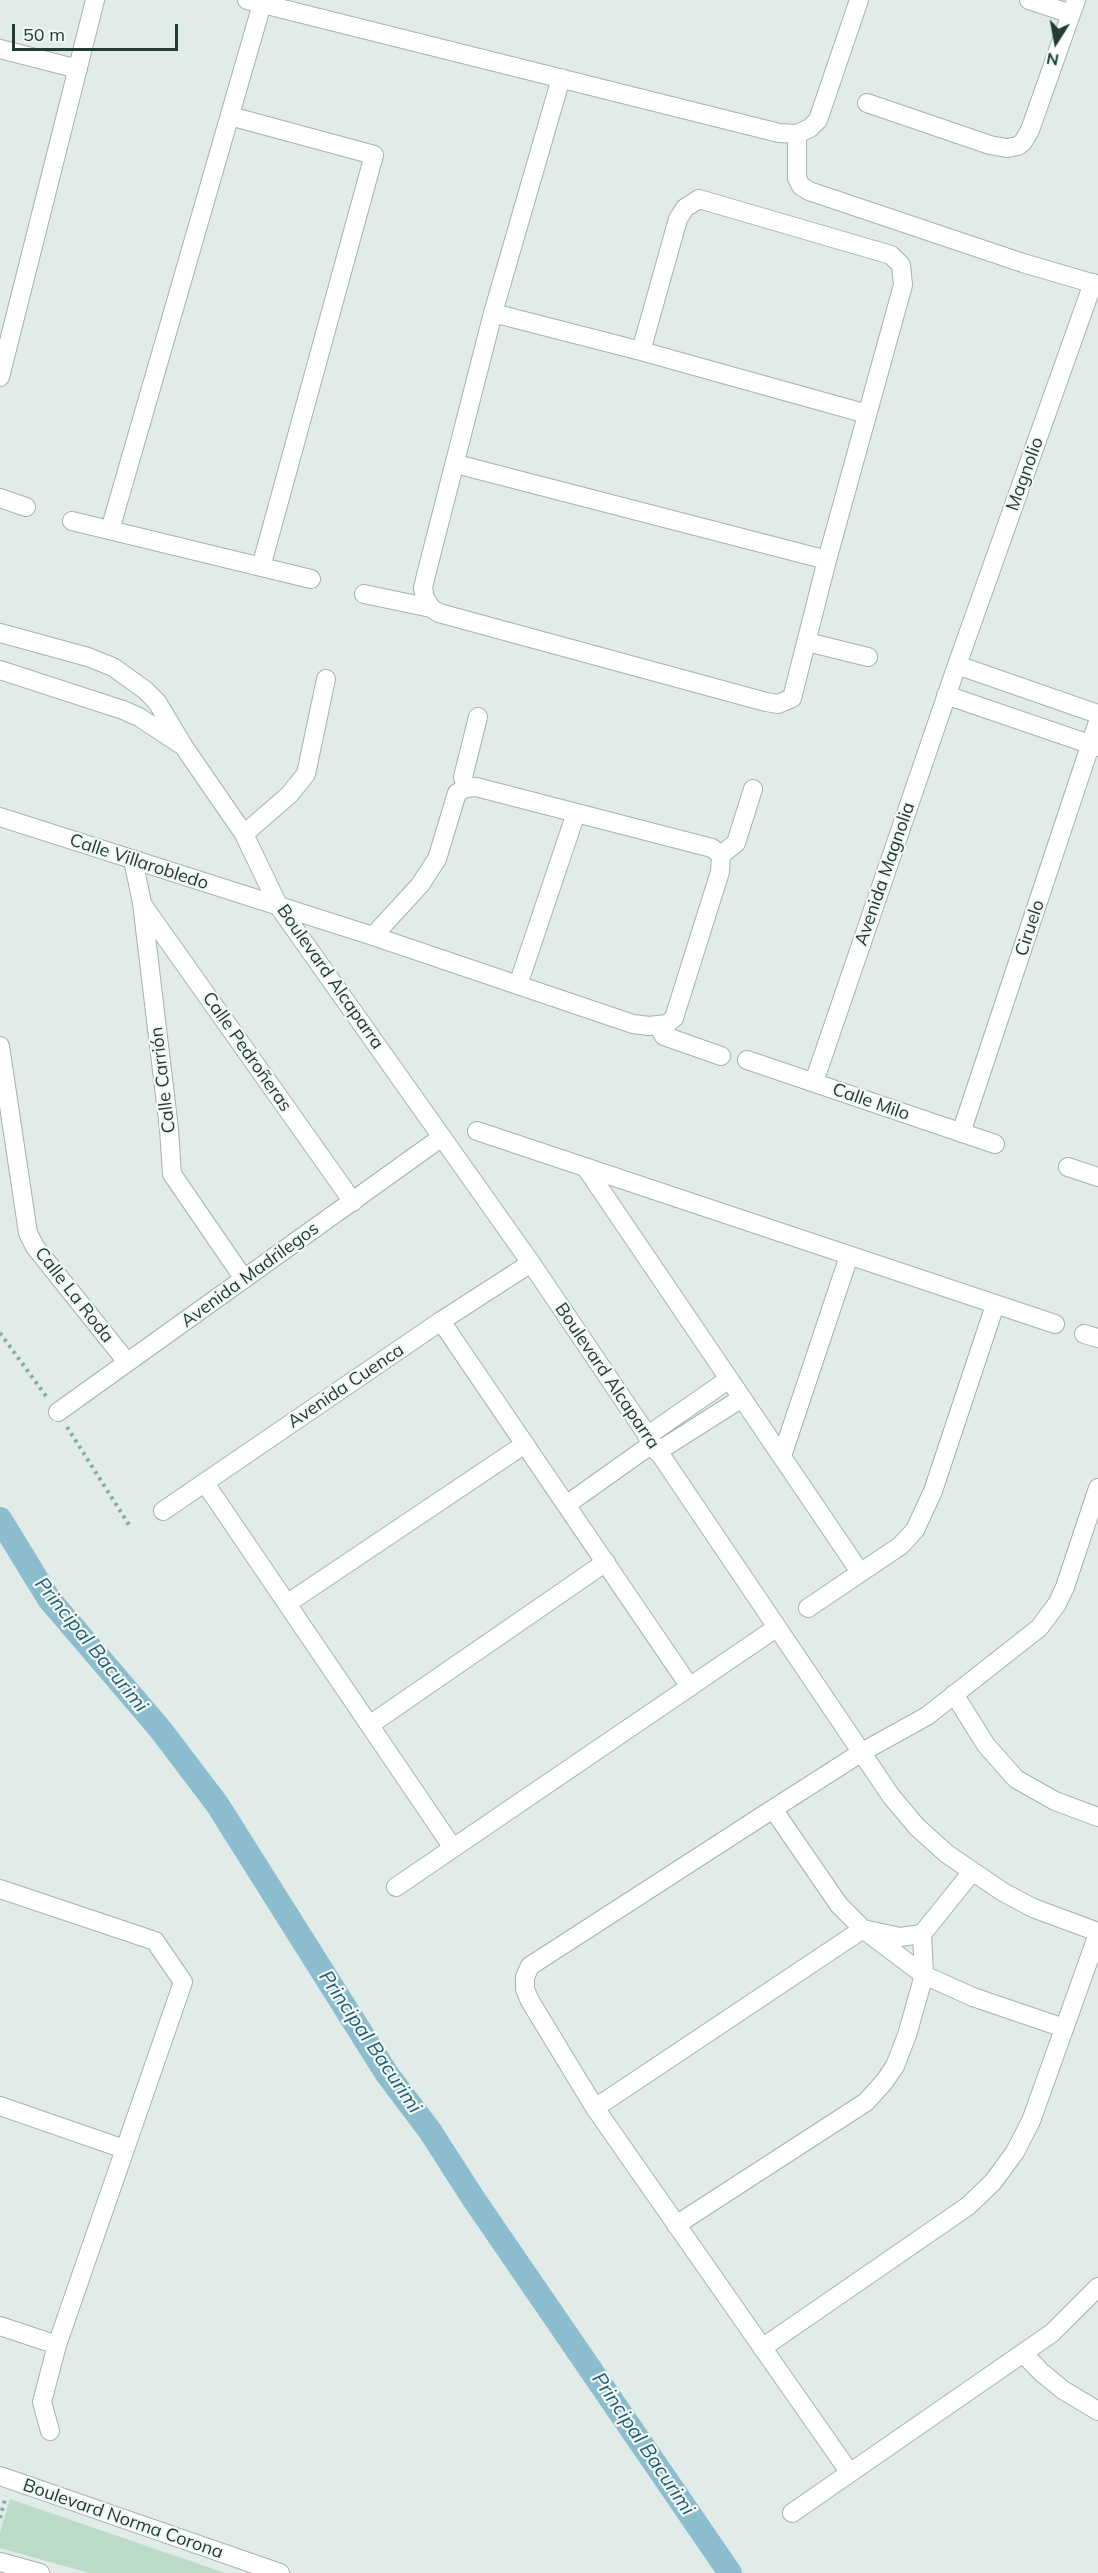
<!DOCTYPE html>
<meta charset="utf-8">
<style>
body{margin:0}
#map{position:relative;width:1098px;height:2573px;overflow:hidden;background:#e1ebe8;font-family:Mulish,sans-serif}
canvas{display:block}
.north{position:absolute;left:1026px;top:12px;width:60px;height:60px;-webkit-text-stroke:4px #f1f8f5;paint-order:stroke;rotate:191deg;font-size:16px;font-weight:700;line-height:24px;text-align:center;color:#223b37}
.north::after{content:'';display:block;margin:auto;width:21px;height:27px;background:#223b37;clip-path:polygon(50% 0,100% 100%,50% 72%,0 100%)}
.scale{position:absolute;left:12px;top:24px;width:166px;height:27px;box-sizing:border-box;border:3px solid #223b37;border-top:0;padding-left:8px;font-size:18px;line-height:21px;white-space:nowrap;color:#223b37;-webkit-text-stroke:4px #f1f8f5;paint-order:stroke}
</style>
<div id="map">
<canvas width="1098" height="2573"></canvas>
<div class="north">N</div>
<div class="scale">50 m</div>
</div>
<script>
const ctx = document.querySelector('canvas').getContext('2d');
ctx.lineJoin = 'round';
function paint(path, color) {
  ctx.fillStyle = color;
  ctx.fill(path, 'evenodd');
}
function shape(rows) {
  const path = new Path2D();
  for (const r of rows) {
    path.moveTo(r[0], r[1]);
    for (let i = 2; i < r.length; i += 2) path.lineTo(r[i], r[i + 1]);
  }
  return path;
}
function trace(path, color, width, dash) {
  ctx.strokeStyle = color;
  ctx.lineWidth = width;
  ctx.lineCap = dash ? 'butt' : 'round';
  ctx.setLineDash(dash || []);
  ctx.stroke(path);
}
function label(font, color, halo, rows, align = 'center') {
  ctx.font = font + ' Mulish,sans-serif';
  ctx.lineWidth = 4.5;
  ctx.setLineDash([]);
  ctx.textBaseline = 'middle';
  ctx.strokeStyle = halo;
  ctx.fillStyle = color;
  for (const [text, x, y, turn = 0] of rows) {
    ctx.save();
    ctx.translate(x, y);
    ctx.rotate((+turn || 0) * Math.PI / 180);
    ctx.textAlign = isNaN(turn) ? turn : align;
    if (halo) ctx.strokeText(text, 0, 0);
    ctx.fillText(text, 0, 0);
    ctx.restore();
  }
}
const green = shape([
 [10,2499,225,2573,89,2573,0,2548,0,2532]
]);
const canal = shape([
 [0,1519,49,1599,160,1729,217,1804,387,2074,430,2131,473,2198,730,2573]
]);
const path = shape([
 [0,1333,46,1396],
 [67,1427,131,1528],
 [0,2518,6,2496]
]);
const minor = shape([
 [247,0,779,133,797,134,810,128,818,120,859,0],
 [1029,0,1071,14],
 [0,49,78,69],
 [867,103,990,145,1007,148,1018,146,1023,142,1030,130,1076,0],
 [230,116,374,155,261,567],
 [797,134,797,178,801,186,809,191,1023,263,1098,285],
 [493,313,641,351,867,414],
 [0,377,95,0],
 [456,464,827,560],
 [0,498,26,507],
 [72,521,311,579],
 [110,530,262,4],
 [364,594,431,608,439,613,766,702,778,704,792,698,827,560,903,285,901,265,891,255,699,199,685,208,678,219,641,351],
 [431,608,425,598,423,588,426,575,493,313,561,78],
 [0,633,88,657,113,667,145,690,157,702,184,747,244,834,279,907,531,1263,891,1796,917,1827,947,1854,1003,1892,1033,1908,1098,1932],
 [807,642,868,657],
 [957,665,1098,714],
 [0,670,123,710,139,717,180,744],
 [946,695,1098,747],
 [466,788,463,777,478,717],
 [0,817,373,936,633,1024,649,1026,667,1024,674,1018,720,872,721,855,712,848,476,787,466,788,457,793,437,859,420,885,373,936],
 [244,834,289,795,306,774,326,679],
 [721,855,736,843,753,789],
 [133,860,142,903,169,1129,172,1174,244,1279],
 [142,904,353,1202],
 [518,985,576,813],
 [658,1026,664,1036,721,1056],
 [0,1046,28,1233,35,1247,127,1362],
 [747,1060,995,1144],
 [814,1082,957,665,1093,283],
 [477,1131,1055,1324],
 [961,1133,1098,722],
 [1068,1167,1098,1177],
 [586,1168,860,1572],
 [441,1321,690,1687],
 [1084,1334,1098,1338],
 [58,1412,442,1137],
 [647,1436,729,1379],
 [657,1452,742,1398],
 [782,1456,849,1256],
 [205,1483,453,1848],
 [566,1505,652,1444],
 [163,1511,441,1321,531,1263],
 [288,1603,525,1444],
 [808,1608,900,1546,915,1530,933,1491,995,1305],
 [954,1694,986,1745,1016,1779,1055,1801,1098,1817],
 [371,1724,606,1562],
 [773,1809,839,1905,863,1929,924,1975,973,1997,1064,2028],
 [396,1887,776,1628],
 [0,1889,155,1941,183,1982,57,2345,42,2402,50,2431],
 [0,2106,124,2149],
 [595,2108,863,1929,900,1937,922,1934],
 [676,2225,866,2102,884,2082,895,2066,907,2035,924,1975,922,1934,972,1872],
 [0,2326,57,2345],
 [762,2348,968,2206,993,2182,1015,2152,1031,2121,1098,1934],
 [1023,2353,1041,2372,1063,2390,1098,2411],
 [850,2473,595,2108,530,2001,525,1989,525,1977,530,1966,773,1809,862,1752,927,1716,1039,1628,1057,1604,1065,1587,1098,1488],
 [792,2513,1052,2333,1098,2287]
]);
const tertiary = shape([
 [0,2476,280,2573],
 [0,2562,40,2573]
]);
const streetNames = [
 ["Magnolio",1025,474,-70],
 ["Calle Villarobledo",139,862,18],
 ["Avenida Magnolia",885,874,-71],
 ["Ciruelo",1030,928,-72],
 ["Boulevard Alcaparra",330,977,55],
 ["Calle Pedroñeras",247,1052,55],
 ["Calle Carrión",163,1080,-97],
 ["Calle Milo",871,1102,19],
 ["Avenida Madrilegos",250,1275,-36],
 ["Calle La Roda",74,1295,52],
 ["Boulevard Alcaparra",607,1376,56],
 ["Avenida Cuenca",346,1386,-34],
 ["Boulevard Norma Corona",123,2519,19]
];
const waterNames = [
 ["Principal Bacurimi",91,1645,51],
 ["Principal Bacurimi",370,2042,56],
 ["Principal Bacurimi",643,2444,56]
];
paint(green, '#bbdbc7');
trace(canal, '#8bbdce', 24);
trace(minor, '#a4b3af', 20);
trace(tertiary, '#a4b3af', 20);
trace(path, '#83ada4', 4, [3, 4.5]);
trace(minor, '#fff', 18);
trace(tertiary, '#fff', 18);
label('18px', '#223b37', '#f1f8f5', streetNames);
label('italic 20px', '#1f5e74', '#f1f8f5', waterNames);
</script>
